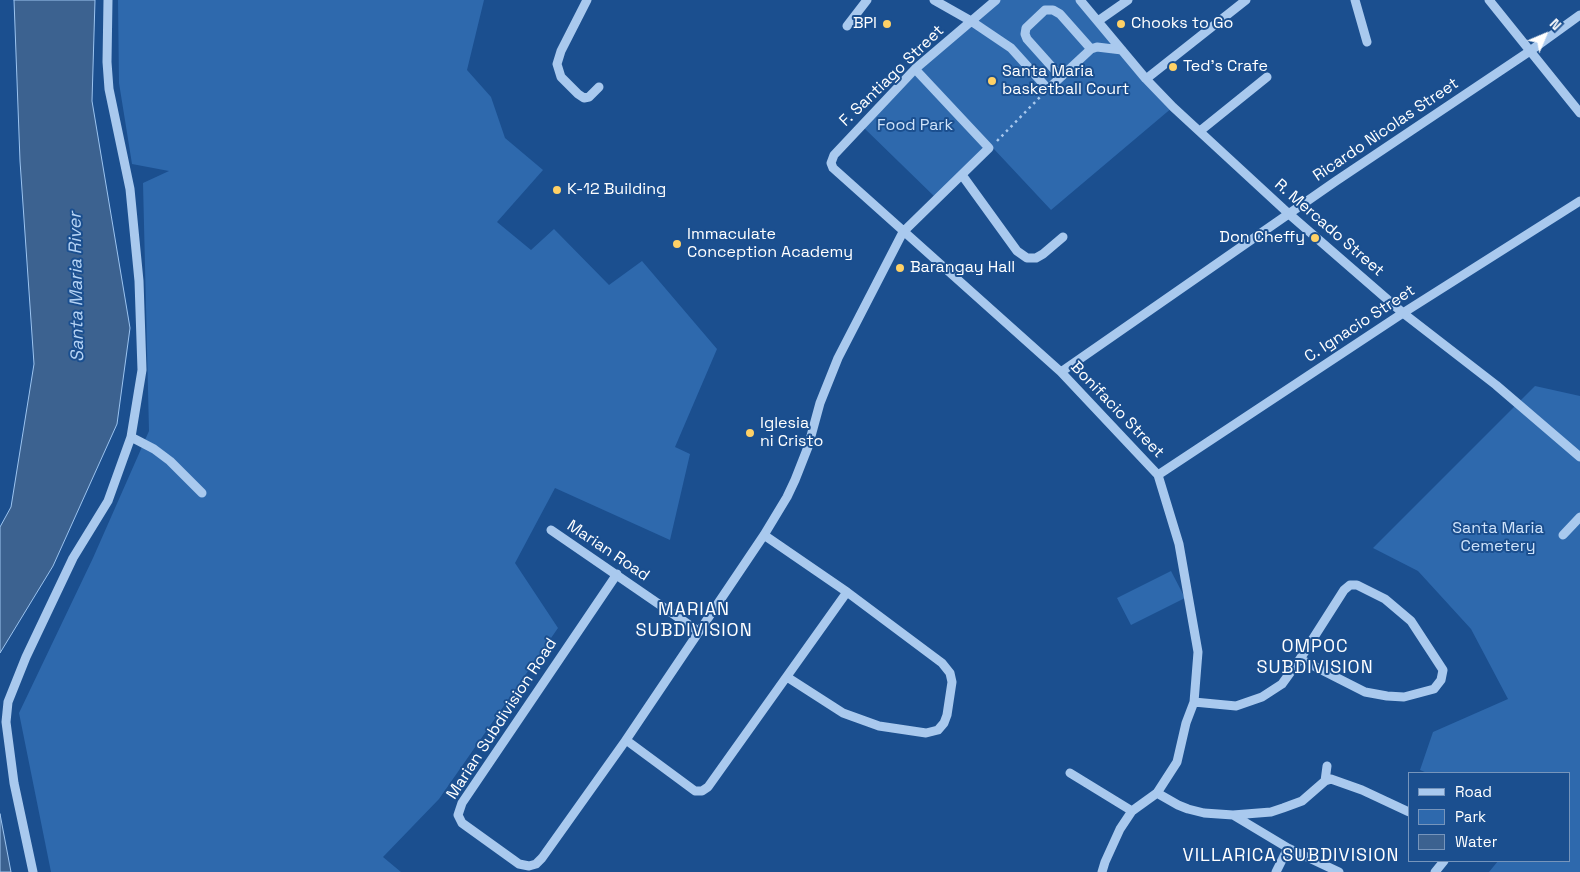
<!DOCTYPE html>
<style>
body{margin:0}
#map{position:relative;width:1580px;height:872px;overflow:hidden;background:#1b4f8f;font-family:"Space Grotesk",sans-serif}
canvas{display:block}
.legend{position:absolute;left:1408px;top:772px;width:162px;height:90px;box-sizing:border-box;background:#1b4f8f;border:1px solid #7695bc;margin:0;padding:6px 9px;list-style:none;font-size:15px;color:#fff}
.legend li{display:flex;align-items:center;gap:10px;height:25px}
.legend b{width:25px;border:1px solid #7695bc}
.north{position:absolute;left:1520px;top:10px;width:50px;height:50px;-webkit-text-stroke:4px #1b4f8f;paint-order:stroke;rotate:45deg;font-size:14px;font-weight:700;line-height:20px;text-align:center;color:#fff}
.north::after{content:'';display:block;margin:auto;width:18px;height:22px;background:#fff;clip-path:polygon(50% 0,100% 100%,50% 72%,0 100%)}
</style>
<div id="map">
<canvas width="1580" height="872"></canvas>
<ul class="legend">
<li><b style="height:6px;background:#a9c9ee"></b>Road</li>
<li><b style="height:14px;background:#2e69ad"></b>Park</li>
<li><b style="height:14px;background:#3c6290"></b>Water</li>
</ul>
<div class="north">N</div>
</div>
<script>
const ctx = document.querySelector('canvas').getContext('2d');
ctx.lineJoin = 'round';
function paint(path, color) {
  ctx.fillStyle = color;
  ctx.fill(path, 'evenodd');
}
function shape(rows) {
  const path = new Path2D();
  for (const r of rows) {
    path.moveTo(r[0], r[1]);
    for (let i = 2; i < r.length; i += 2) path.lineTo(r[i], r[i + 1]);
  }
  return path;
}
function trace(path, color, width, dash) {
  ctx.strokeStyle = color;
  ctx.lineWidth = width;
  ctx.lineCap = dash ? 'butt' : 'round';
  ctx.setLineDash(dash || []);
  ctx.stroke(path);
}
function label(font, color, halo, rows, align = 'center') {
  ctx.font = font + ' "Space Grotesk",sans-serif';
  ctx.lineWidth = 4;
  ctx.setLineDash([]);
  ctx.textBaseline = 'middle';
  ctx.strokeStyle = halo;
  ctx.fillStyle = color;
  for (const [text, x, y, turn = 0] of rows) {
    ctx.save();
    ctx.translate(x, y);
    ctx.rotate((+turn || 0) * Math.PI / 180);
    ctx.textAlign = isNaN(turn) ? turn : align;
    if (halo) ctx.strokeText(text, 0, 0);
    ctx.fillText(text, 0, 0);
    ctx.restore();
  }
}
const green = shape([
 [118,0,484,0,467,70,491,97,505,138,543,170,497,222,531,250,554,229,609,285,642,261,717,349,675,447,690,454,670,540,555,488,515,563,558,628,439,799,383,857,401,872,51,872,19,713,93,558,149,431,143,183,169,171,132,164,119,83],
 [999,0,1076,0,1173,107,1051,210,920,70],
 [916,74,987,146,937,199,862,126],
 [1535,386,1580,396,1580,872,1489,872,1498,861,1569,861,1569,773,1427,773,1420,770,1433,732,1508,699,1471,629,1418,571,1373,548],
 [1171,571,1185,598,1131,625,1117,598]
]);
const water = shape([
 [14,0,95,0,92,101,130,328,117,424,53,566,0,653,0,527,11,507,34,364,20,161,14,0],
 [0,814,11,872,0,872,0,814]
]);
const path = shape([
 [997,141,1042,95]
]);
const minor = shape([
 [587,0,561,51,557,64,561,77,578,94,584,98,589,97,599,87],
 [934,0,971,21,1011,48,1048,89,1091,49,1097,47,1122,50],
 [996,0,915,69,834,155,831,163,833,168,1061,372,1158,475,1179,544,1198,652,1194,702,1186,723,1177,762,1157,793,1132,811,1120,829,1105,862,1102,872],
 [1080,0,1146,79,1173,107,1289,214,1403,313,1496,385,1580,457],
 [1355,0,1367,42],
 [1489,0,1580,113],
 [1098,21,1128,0],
 [847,26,867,0],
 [1061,77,1027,39,1025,34,1026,28,1045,10,1053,10,1060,14,1091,49],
 [1146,79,1246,0],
 [1200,131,1267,77],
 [962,175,1017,251,1027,258,1036,258,1043,254,1063,237],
 [1061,372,1336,181,1530,51,1580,15],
 [131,437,154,449,170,461,202,493],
 [1158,475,1403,313,1580,201],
 [551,530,698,631],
 [764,535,847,592,942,663,950,673,952,682,947,715,944,723,938,730,926,733,879,726,843,713,787,677],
 [1563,535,1580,517],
 [617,574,462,803,458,815,462,823,519,864,529,866,536,864,542,858,626,740,764,535,787,497,795,480,808,447,820,403,838,358,903,232,989,148,915,69],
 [1194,702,1236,706,1262,697,1282,684,1300,659,1344,590,1350,585,1357,585,1385,599,1411,621,1443,670,1441,680,1434,689,1404,697,1387,696,1365,692,1300,659],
 [626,740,695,791,702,791,708,787,847,592],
 [1070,773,1132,811],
 [1325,781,1327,766],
 [1157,793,1178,805,1188,809,1204,813,1233,815,1271,812,1283,808,1302,801,1325,781,1331,779,1362,790,1409,812],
 [1233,815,1288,848,1339,872],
 [33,872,14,783,6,722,8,702,26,657,73,558,108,501,131,437,142,370,139,281,130,189,109,89,107,62,108,0],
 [1276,872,1288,848],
 [1435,872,1444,861]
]);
const markers = [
 [887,24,5,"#ffd166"],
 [1121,24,5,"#ffd166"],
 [1173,67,5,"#ffd166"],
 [992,81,5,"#ffd166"],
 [557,190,5,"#ffd166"],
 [1315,238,5,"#ffd166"],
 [677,244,5,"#ffd166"],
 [900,268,5,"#ffd166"],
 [750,433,5,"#ffd166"]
];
const poiNames = [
 ["BPI",877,24,"right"],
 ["Chooks to Go",1131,24],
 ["Ted's Crafe",1183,67],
 ["Santa Maria",1002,72],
 ["basketball Court",1002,90],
 ["K-12 Building",567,190],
 ["Immaculate",687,235],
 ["Conception Academy",687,253],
 ["Don Cheffy",1305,238,"right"],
 ["Barangay Hall",910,268],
 ["Iglesia",760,424],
 ["ni Cristo",760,442]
];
const streetNames = [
 ["F. Santiago Street",892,76,-44],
 ["Ricardo Nicolas Street",1386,130,-34],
 ["R. Mercado Street",1329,228,41],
 ["C. Ignacio Street",1360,324,-33],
 ["Bonifacio Street",1117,410,46],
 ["Marian Road",608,551,34],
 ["Marian Subdivision Road",502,719,-57]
];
const parkNames = [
 ["Food Park",915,126],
 ["Santa Maria",1498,529],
 ["Cemetery",1498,547]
];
const waterNames = [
 ["Santa Maria River",77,287,-91]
];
const neighbourhoodNames = [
 ["MARIAN",694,610],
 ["SUBDIVISION",694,631],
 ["OMPOC",1315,647],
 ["SUBDIVISION",1315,668],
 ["VILLARICA SUBDIVISION",1291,856]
];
paint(green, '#2e69ad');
paint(water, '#3c6290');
trace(water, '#9cc4f0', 1);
trace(path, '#a9c9ee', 2.5, [2.5, 4]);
trace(minor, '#a9c9ee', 9);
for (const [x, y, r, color] of markers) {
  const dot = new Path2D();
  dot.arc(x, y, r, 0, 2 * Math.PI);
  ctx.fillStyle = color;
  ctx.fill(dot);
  trace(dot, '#1b4f8f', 2);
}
label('16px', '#fff', '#1b4f8f', poiNames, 'left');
label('16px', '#fff', '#1b4f8f', streetNames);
label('16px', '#cfe3fa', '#1b4f8f', parkNames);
label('italic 18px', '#b5d3f5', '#1b4f8f', waterNames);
ctx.letterSpacing = '1px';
label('18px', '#fff', '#1b4f8f', neighbourhoodNames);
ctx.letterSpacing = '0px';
</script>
